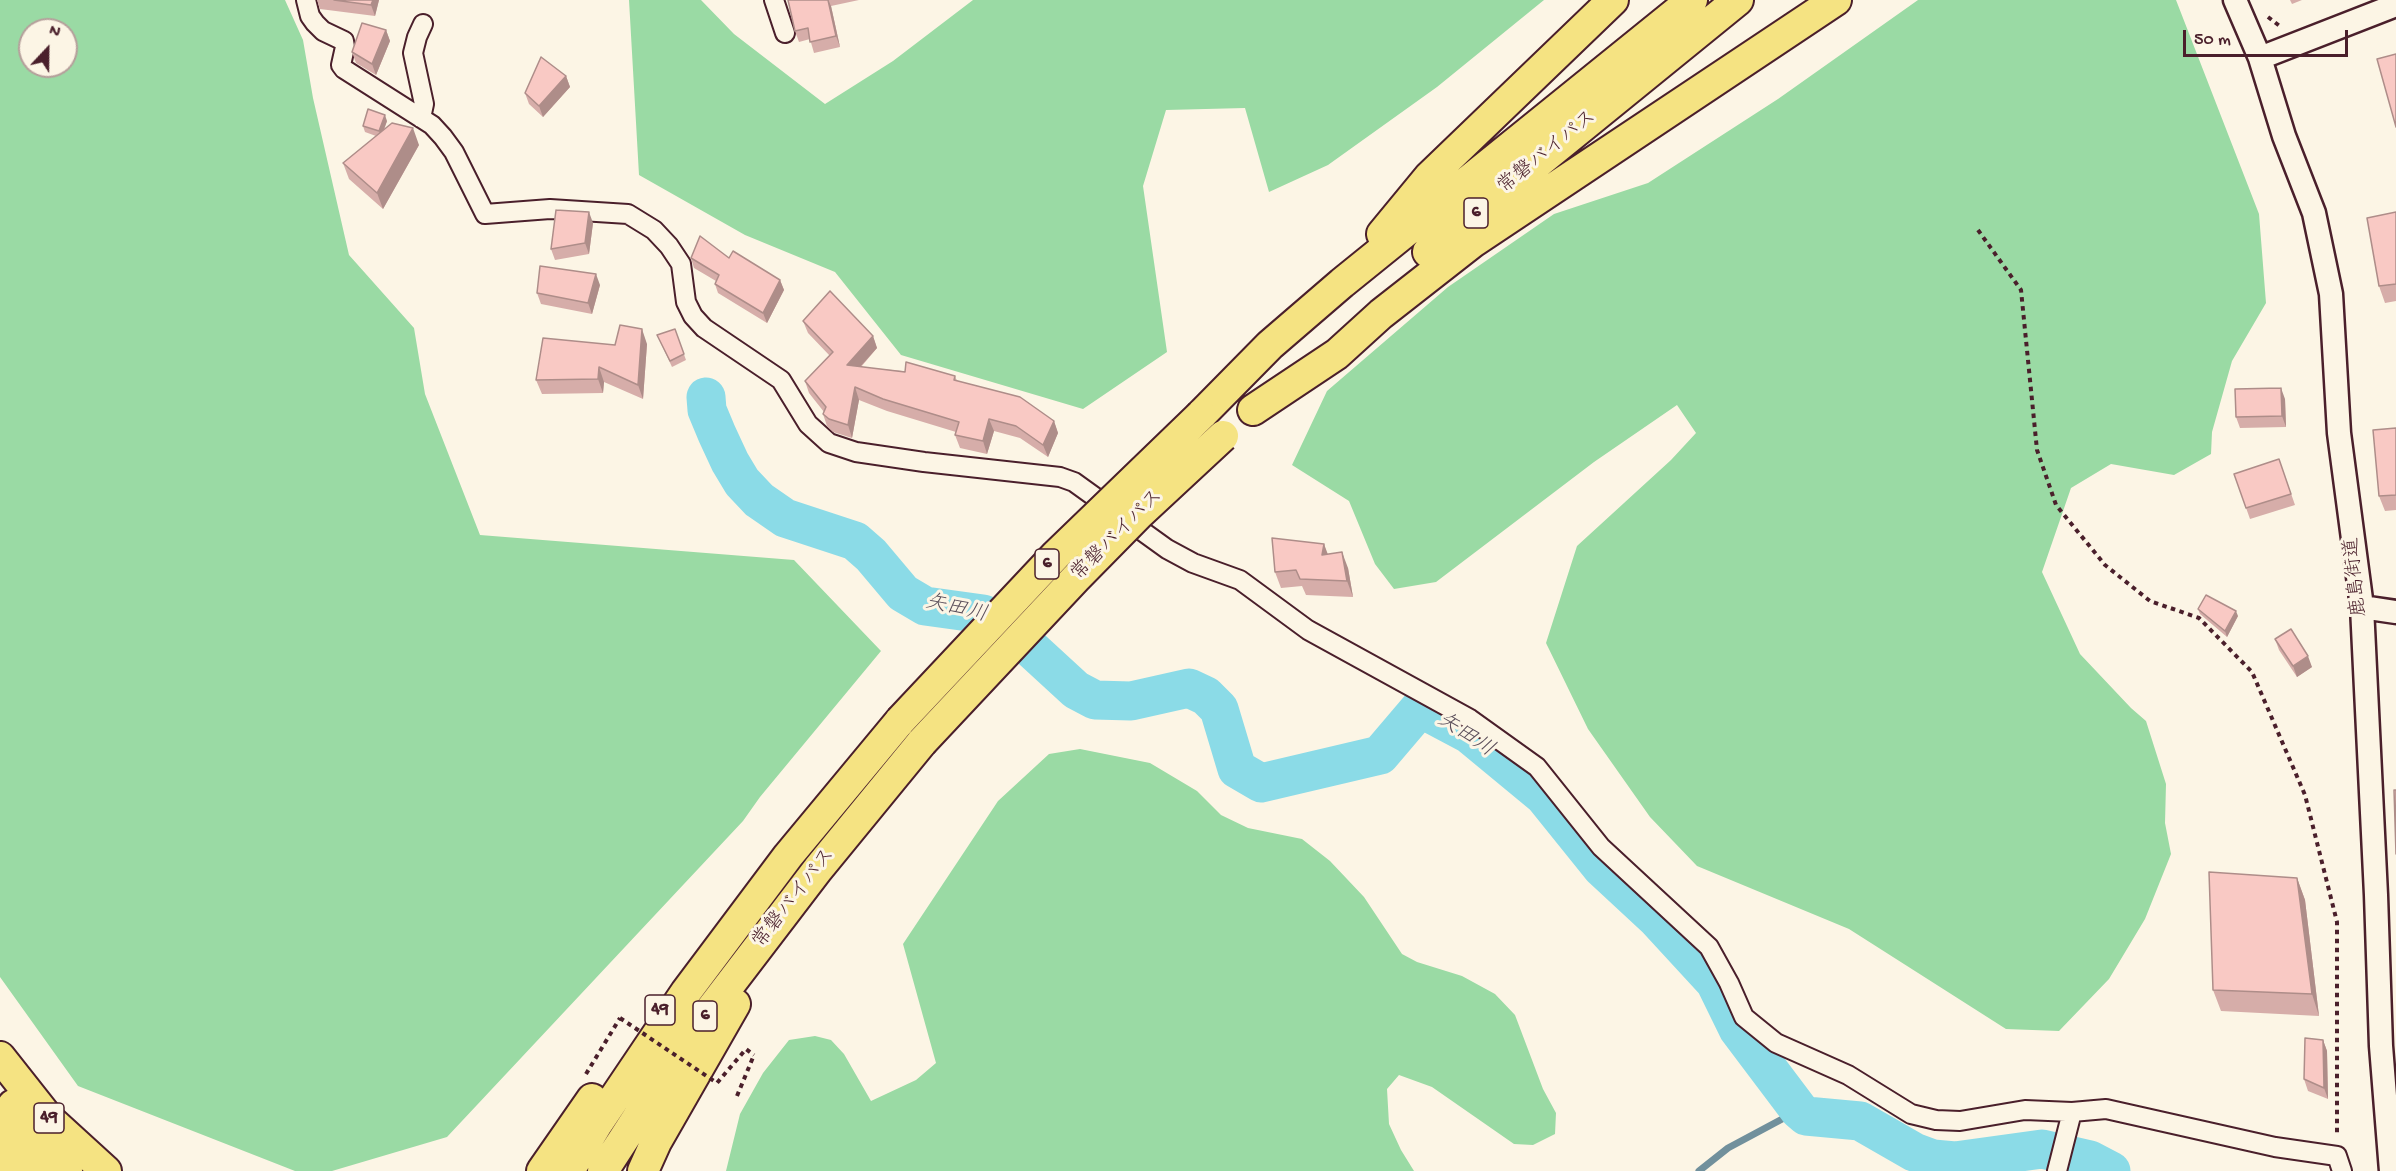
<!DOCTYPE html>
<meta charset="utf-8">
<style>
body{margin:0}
#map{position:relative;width:2396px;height:1171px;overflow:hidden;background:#fcf5e5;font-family:"Gochi Hand",sans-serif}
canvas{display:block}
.north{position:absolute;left:18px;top:18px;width:60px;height:60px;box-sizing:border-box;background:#fcf5e5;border:2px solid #b59f9b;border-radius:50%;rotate:22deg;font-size:16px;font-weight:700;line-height:24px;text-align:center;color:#4a1f2b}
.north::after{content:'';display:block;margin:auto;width:21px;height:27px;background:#4a1f2b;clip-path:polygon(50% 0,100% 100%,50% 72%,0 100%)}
.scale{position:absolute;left:2183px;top:30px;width:165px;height:27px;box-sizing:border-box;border:3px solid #4a1f2b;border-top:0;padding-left:8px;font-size:18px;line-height:21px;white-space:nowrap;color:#4a1f2b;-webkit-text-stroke:4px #fcf5e5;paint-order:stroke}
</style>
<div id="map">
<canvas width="2396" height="1171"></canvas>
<div class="north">N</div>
<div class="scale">50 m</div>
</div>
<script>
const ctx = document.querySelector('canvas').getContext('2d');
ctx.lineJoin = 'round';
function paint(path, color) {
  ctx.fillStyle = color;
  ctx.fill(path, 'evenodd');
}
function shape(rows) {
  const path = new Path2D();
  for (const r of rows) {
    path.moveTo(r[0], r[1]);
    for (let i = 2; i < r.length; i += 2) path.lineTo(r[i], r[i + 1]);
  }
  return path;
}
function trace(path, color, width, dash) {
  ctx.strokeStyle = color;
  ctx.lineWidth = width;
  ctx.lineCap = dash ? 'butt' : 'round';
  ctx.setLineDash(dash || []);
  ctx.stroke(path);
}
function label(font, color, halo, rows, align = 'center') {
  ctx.font = font + ' "Gochi Hand","Klee One",sans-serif';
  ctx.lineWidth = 6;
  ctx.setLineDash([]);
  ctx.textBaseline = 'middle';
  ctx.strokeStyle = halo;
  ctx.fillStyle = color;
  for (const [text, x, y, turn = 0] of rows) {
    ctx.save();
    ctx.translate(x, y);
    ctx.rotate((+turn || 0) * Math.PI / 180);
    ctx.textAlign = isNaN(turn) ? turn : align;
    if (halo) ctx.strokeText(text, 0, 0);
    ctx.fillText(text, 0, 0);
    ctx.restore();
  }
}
const green = shape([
 [0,0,285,0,303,40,313,98,349,255,414,328,425,394,480,535,794,560,881,651,760,797,743,821,447,1137,332,1171,295,1171,78,1086,0,977],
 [30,30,66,30,66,66,30,66],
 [629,0,701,0,734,34,825,104,893,61,973,0,1544,0,1437,87,1328,165,1269,192,1245,108,1166,110,1143,186,1167,352,1083,409,901,355,835,272,745,235,639,175],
 [1918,0,2176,0,2259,214,2266,303,2232,361,2212,432,2211,454,2174,475,2111,464,2071,488,2042,572,2080,654,2131,708,2146,721,2166,784,2165,823,2171,854,2145,919,2109,979,2059,1031,2006,1029,1849,929,1697,866,1650,817,1588,729,1546,643,1577,546,1671,460,1696,433,1677,405,1594,462,1436,582,1394,589,1375,564,1349,501,1292,465,1327,391,1448,287,1554,214,1648,183,1778,99],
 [1080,749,1150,763,1197,791,1221,815,1248,828,1302,839,1330,861,1364,897,1402,954,1417,962,1462,976,1495,994,1515,1015,1543,1089,1556,1113,1555,1134,1533,1145,1514,1144,1432,1087,1399,1075,1387,1089,1389,1124,1401,1150,1414,1171,726,1171,740,1114,763,1073,789,1040,815,1036,831,1040,844,1054,871,1101,916,1080,936,1063,903,944,998,801,1049,754]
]);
const stream = shape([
 [1699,1171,1728,1148,1799,1110]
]);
const river = shape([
 [706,397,707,410,717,434,730,462,742,482,759,500,785,518,855,541,871,555,903,593,925,606,983,614,1002,622,1076,690,1095,700,1131,701,1189,688,1206,696,1219,709,1237,769,1261,783,1380,755,1420,708,1469,734,1544,796,1602,868,1657,919,1715,982,1738,1029,1799,1110,1806,1116,1860,1121,1914,1152,1933,1159,1955,1161,2042,1149,2090,1160,2111,1171]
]);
const path = shape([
 [2268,17,2281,27],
 [1978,230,2021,290,2037,450,2056,505,2105,565,2150,601,2199,618,2252,672,2305,795,2337,922,2337,1136],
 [586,1074,620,1018],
 [737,1096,754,1055]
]);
const minor = shape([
 [306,0,310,16,315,23,323,31,344,41,345,47,341,65,344,69,432,125,443,137,454,152,485,214,550,209,628,214,654,230,669,246,681,264,686,302,693,316,704,328,781,380,808,424,829,443,856,452,924,462,1060,477,1074,482,1167,549,1193,563,1240,580,1308,630,1470,719,1537,767,1601,847,1709,947,1729,983,1744,1017,1776,1043,1848,1075,1911,1114,1936,1120,1960,1121,2025,1110,2072,1112,2106,1109,2275,1147,2337,1156,2342,1171],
 [774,0,785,33],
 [421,118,424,104,413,53,417,37,423,24],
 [2057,1171,2072,1112]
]);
const tertiary = shape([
 [2235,0,2260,58,2284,136,2314,213,2331,294,2339,433,2362,607,2376,895,2381,1046,2391,1171],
 [2260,58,2396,5],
 [2362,607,2396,612]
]);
const trunk = shape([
 [1382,234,1429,177,1613,0],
 [1428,252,1738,0],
 [1253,410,1337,354,1381,314,1473,242,1836,0],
 [1201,415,1270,345,1342,283,1692,0],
 [0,1057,49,1119,106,1171],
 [13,1105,67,1171],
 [0,1121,34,1171],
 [0,1161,5,1171],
 [542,1171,592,1099],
 [569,1171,597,1124,686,992,788,856,900,721],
 [603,1171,692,1034,818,869,922,742],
 [643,1171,656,1142,735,1004]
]);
const pathBridge = shape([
 [620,1018,717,1083,746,1049,754,1055]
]);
const trunkBridge = shape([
 [900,721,1056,555,1201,415],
 [922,742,1076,578,1139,514,1223,436]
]);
const wall = shape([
 [317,0,379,0,375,16,320,9],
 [788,0,859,0,831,6,840,47,814,53,810,39,799,42,795,31],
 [2290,0,2302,0,2292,4],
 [386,30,390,41,376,75,356,63,352,52],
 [566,76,570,87,543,117,529,104,525,93],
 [387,121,384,130,419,145,383,209,349,179,343,163,376,136,365,132,363,126],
 [2396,212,2396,301,2385,303,2379,286],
 [593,223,589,254,555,260,551,249],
 [691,258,729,258,780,280,784,290,767,323,718,293,715,284,716,281,694,268],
 [600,285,592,314,541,304,537,293],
 [803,321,873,336,877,348,861,367,955,376,957,381,1054,421,1058,433,1048,457,1020,438,994,431,987,454,960,448,955,435,956,432,887,411,859,400,852,438,833,432,827,426,823,414,824,412,809,393,805,381,830,356,808,333],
 [675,329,686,360,672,367,657,335],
 [647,344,643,399,604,382,603,393,542,394,536,380,615,345],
 [2285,399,2286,427,2240,428,2236,417],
 [2396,428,2396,510,2385,511,2379,496],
 [2279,459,2295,505,2250,519,2234,474],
 [1324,544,1327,554,1348,568,1353,597,1306,595,1302,586,1281,588,1275,572],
 [2198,609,2238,616,2227,637,2200,614],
 [2275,639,2312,667,2297,677,2279,650],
 [2297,878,2305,900,2319,1016,2221,1011,2213,990],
 [2323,1040,2327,1051,2328,1099,2308,1091,2304,1079]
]);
const shadedWall = shape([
 [373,0,379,0,375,16,371,5],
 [828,0,831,6,840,47,836,36],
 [386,30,390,41,376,75,372,64],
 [566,76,570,87,543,117,539,106],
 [385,115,387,121,381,137,379,131],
 [413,128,419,145,383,209,377,193],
 [589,212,593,223,589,254,585,243],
 [596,274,600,285,592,314,588,303],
 [780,280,784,290,767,323,763,313],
 [642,329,647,344,643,399,638,385],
 [873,336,877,348,851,377,847,365],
 [599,367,604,382,603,393,598,379],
 [855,387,859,400,852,438,848,425],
 [2281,388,2285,399,2286,427,2282,416],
 [989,419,994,431,987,454,983,441],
 [1054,421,1058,433,1048,457,1043,445],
 [1324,544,1330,560,1322,555],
 [1342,552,1348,568,1353,597,1347,581],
 [2236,611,2238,616,2227,637,2225,631],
 [2308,656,2312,667,2297,677,2293,666],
 [2297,878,2305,900,2319,1016,2312,994],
 [2323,1040,2327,1051,2328,1099,2324,1088]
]);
const building = shape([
 [334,0,373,0,371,5,334,0],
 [788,0,828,0,836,36,810,42,808,28,795,31,788,0],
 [362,23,386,30,372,64,352,52,362,23],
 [2396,54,2396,127,2377,59,2396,54],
 [541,57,566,76,539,106,525,93,541,57],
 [368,109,385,115,379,131,363,126,368,109],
 [392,123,413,128,377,193,343,163,392,123],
 [556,210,589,212,585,243,551,249,556,210],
 [2396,212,2396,284,2379,286,2367,218,2396,212],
 [700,236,729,258,733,251,780,280,763,313,715,284,719,275,691,258,700,236],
 [540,266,596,274,588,303,537,293,540,266],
 [830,291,873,336,847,365,905,372,906,362,955,376,954,380,1020,397,1054,421,1043,445,1016,426,989,419,983,441,955,435,959,422,883,399,855,387,848,425,829,419,823,414,826,407,805,381,833,352,803,321,830,291],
 [620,325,642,329,638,385,599,367,598,379,536,380,543,338,615,345,620,325],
 [675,329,684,354,670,361,657,335,675,329],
 [2281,388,2282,416,2236,417,2235,389,2281,388],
 [2396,428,2396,495,2379,496,2373,430,2396,428],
 [2279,459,2291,494,2246,508,2234,474,2279,459],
 [1272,538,1324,544,1322,555,1342,552,1347,581,1300,579,1296,570,1275,572,1272,538],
 [2206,595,2236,611,2225,631,2198,609,2206,595],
 [2291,629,2308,656,2293,666,2275,639,2291,629],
 [2394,790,2396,790,2396,854,2394,790],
 [2209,872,2297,878,2312,994,2213,990,2209,872],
 [2305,1038,2323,1040,2324,1088,2304,1079,2305,1038]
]);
const shields = [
 [1476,213,24],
 [1047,564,24],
 [660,1010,30],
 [705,1016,24],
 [49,1118,30]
];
const shieldNames = [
 ["6",1476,213],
 ["6",1047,564],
 ["49",660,1010],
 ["6",705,1016],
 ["49",49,1118]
];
const streetNames = [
 ["常磐バイパス",1548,153,-39],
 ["常磐バイパス",1118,536,-45],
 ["鹿島街道",2357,577,-96],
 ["常磐バイパス",795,899,-52]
];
const waterNames = [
 ["矢田川",956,610,13],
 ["矢田川",1465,736,33]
];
paint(green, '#9adaa4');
trace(stream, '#71909c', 7);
trace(river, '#8bdbe7', 39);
trace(minor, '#4a1f2b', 22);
trace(tertiary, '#4a1f2b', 27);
trace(trunk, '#4a1f2b', 34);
trace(path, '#4a1f2b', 4, [4.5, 4.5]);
trace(minor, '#fcf5e5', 18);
trace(tertiary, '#fcf5e5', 22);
trace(trunk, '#f5e382', 30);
trace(trunkBridge, '#4a1f2b', 34, []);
trace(pathBridge, '#4a1f2b', 4, [4.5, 4.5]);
trace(trunkBridge, '#f5e382', 30);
paint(wall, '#d6ada9');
paint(shadedWall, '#ae8d89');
paint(building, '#f9c9c4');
trace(building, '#ae8d89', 1.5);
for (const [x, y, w] of shields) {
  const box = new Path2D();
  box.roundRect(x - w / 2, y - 15, w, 30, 4.5);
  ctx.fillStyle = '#fcf5e5';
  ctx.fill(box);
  trace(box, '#4a1f2b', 1.5);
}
label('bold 18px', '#4a1f2b', null, shieldNames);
label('20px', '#4a1f2b', '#fcf5e5', streetNames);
label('italic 21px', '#5a4e5a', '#fcf5e5', waterNames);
</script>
